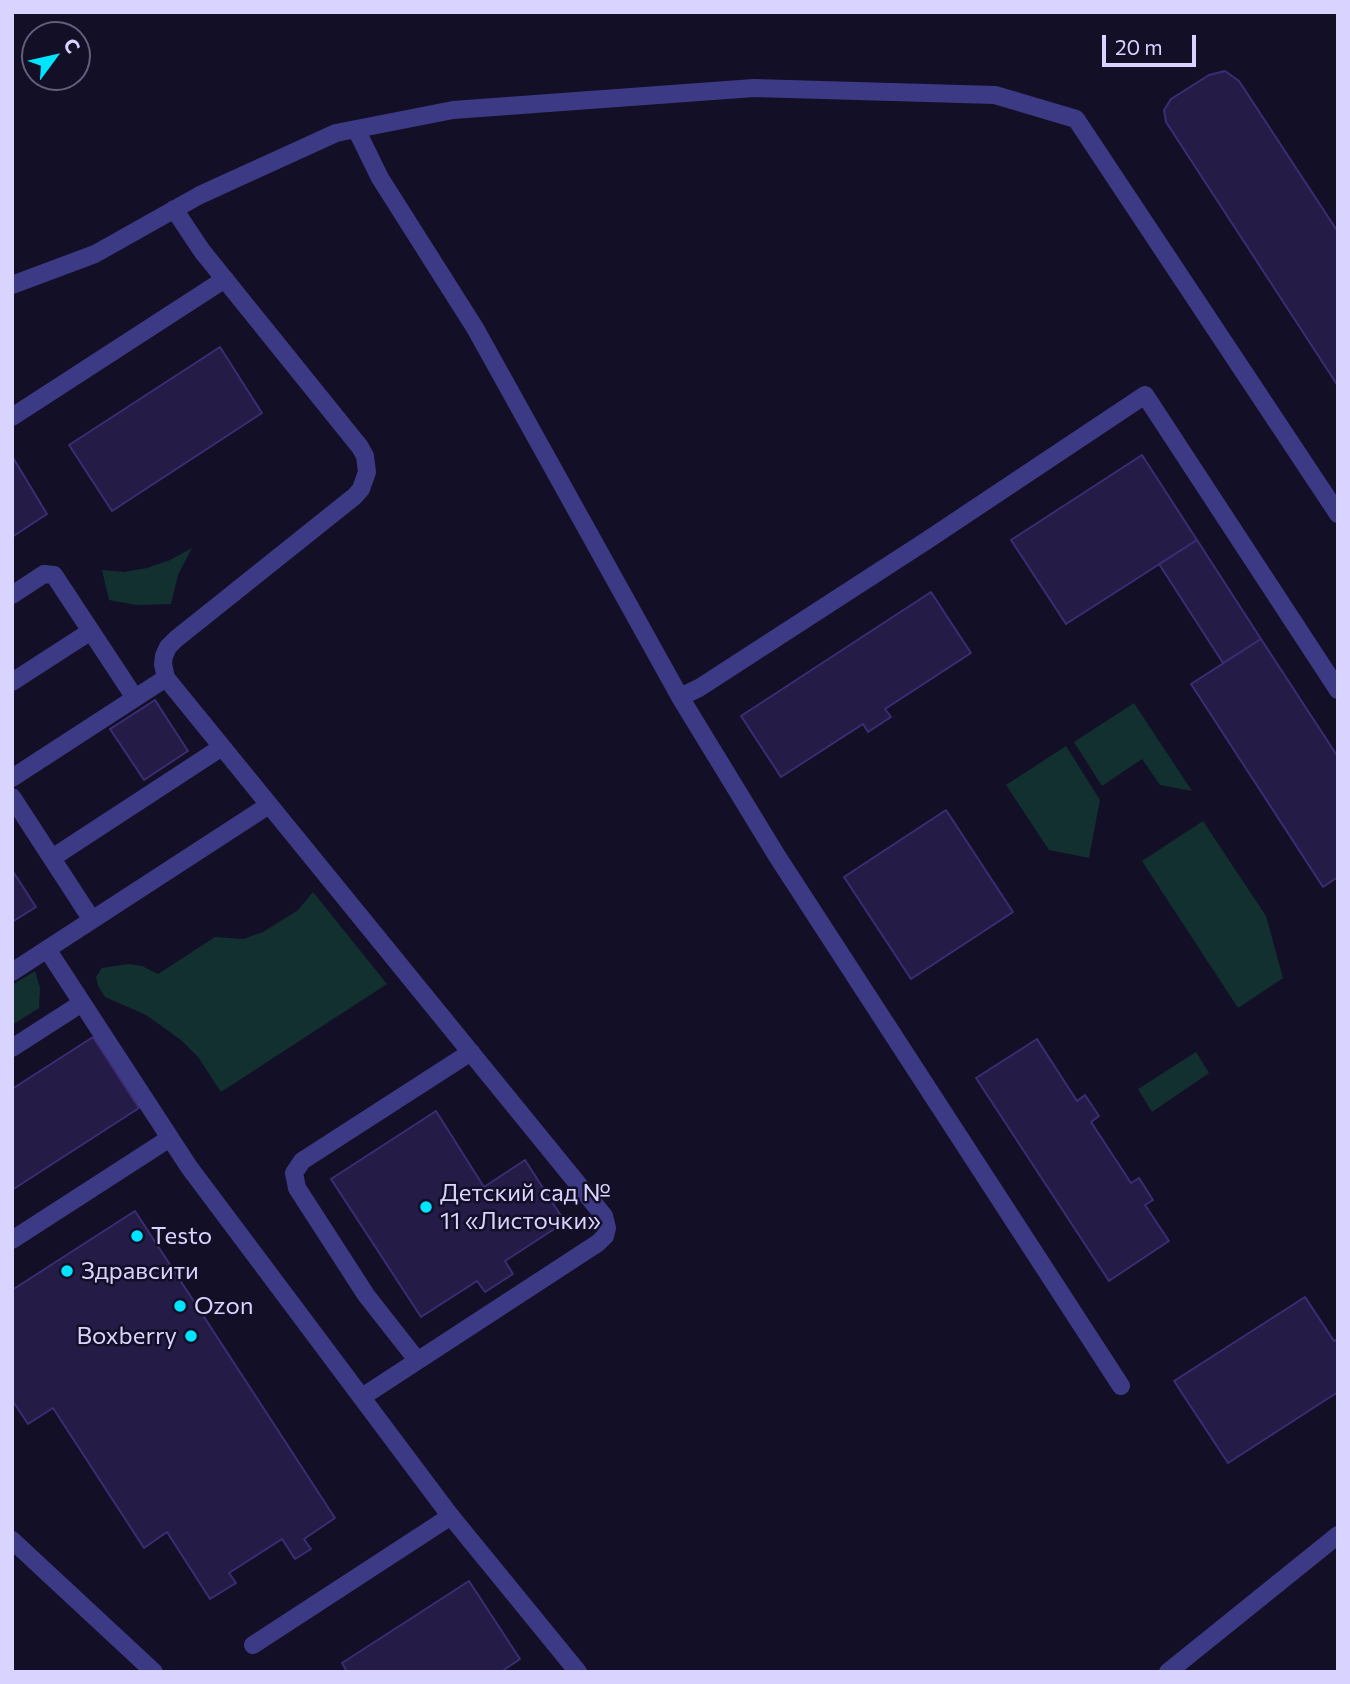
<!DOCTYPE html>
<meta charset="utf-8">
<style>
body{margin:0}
#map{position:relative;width:1350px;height:1684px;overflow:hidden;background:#130f26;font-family:Commissioner,sans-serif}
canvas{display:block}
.frame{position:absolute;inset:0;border:14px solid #d9d4ff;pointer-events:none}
.north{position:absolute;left:21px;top:21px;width:70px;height:70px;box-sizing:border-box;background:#130f26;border:2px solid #625e7d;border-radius:50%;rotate:57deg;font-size:19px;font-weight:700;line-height:28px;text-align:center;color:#d9d4ff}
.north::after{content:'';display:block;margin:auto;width:24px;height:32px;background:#00e5ff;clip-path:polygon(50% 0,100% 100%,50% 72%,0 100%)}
.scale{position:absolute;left:1102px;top:35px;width:94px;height:32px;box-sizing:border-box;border:4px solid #d9d4ff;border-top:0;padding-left:9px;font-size:21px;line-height:24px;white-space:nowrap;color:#d9d4ff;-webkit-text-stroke:5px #130f26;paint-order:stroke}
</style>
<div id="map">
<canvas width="1350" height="1684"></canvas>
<div class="frame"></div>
<div class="north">С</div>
<div class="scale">20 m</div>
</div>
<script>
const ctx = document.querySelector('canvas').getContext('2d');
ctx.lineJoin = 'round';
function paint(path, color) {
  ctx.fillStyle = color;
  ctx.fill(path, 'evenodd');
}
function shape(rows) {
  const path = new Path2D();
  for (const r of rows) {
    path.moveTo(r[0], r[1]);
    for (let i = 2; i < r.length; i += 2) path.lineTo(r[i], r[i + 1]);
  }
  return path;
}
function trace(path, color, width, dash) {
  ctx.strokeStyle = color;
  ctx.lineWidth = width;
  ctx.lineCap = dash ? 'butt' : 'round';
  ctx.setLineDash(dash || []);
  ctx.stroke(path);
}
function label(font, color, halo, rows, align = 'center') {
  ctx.font = font + ' Commissioner,sans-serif';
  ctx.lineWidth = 5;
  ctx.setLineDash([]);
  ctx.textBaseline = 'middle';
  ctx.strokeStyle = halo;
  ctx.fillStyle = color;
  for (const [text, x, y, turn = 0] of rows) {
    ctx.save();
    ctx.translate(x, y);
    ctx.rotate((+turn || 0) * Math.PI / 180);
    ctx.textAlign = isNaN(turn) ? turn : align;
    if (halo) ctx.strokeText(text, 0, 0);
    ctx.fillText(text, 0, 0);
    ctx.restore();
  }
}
const green = shape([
 [192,548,178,575,171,604,136,605,109,600,102,570,124,572,147,568,170,560],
 [1134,703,1192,791,1160,785,1142,759,1102,786,1074,742],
 [1066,746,1100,800,1089,858,1049,850,1006,785],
 [1203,821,1266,916,1283,978,1238,1008,1142,861],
 [313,892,387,984,221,1092,198,1057,181,1040,146,1015,105,997,98,986,96,977,102,968,128,964,142,966,158,974,215,937,243,939,263,932,298,910],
 [35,971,40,988,39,1008,12,1025,12,985],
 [1196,1052,1209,1073,1152,1112,1138,1089]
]);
const building = shape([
 [1225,71,1239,81,1338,232,1338,386,1166,122,1164,110,1171,99,1209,75,1225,71],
 [220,347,262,413,112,511,69,445,220,347],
 [1142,455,1197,540,1066,624,1011,540,1142,455],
 [12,456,47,514,12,537,12,456],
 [1197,540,1261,639,1223,663,1159,564,1197,540],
 [931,592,971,653,885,709,891,717,868,732,863,724,781,777,741,716,931,592],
 [1261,639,1338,757,1338,877,1323,887,1191,684,1261,639],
 [155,700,188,751,144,780,110,729,155,700],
 [946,810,1013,912,911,979,844,877,946,810],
 [12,870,36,907,12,922,12,870],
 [93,1037,139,1108,12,1190,12,1089,93,1037],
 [1037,1039,1077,1101,1085,1095,1099,1116,1091,1122,1131,1183,1139,1178,1153,1200,1145,1205,1169,1241,1109,1281,976,1078,1037,1039],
 [436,1111,484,1187,525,1160,565,1222,505,1261,513,1274,485,1292,477,1281,421,1317,331,1179,436,1111],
 [135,1211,335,1518,304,1539,311,1549,295,1559,282,1539,229,1573,236,1583,210,1599,167,1532,144,1548,53,1408,28,1424,12,1400,12,1290,135,1211],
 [1305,1297,1334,1341,1338,1339,1338,1392,1228,1463,1174,1381,1305,1297],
 [469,1581,520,1659,501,1672,347,1672,342,1663,469,1581]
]);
const minor = shape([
 [356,129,380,178,475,328,680,697,777,856,1121,1386],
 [174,209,202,251,360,447,365,456,367,472,361,489,355,496,176,639,168,647,164,656,163,664,166,678,604,1216,607,1228,605,1236,598,1243,362,1397],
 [12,285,95,254,200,195,336,133,453,110,754,88,995,95,1076,119,1338,514],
 [12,417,225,279],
 [12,595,44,574,54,575,135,698],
 [12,682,91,631],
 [680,697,699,688,926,541,1145,395,1338,690],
 [12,778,166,678],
 [12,797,92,920],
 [52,858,222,747],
 [47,949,189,1167,449,1514,578,1672],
 [12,972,269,805],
 [12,1048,82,1003],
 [12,1240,170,1138],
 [417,1360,366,1295,297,1188,294,1173,302,1161,471,1052],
 [12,1540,154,1672],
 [253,1645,451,1516],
 [1168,1672,1338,1535]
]);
const markers = [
 [426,1207,7,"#00e5ff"],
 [137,1236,7,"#00e5ff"],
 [67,1271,7,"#00e5ff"],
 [180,1306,7,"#00e5ff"],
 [191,1336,7,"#00e5ff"]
];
const poiNames = [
 ["Детский сад №",440,1193],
 ["11 «Листочки»",440,1221],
 ["Testo",151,1236],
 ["Здравсити",81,1271],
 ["Ozon",194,1306],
 ["Boxberry",177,1336,"right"]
];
paint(green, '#12302f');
paint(building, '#241b47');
trace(building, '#3b2d73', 2);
trace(minor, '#3d3a85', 18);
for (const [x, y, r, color] of markers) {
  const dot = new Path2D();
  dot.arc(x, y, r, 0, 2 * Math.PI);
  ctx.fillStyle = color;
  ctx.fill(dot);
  trace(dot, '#130f26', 2.5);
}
label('24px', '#d9d4ff', '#130f26', poiNames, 'left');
</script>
